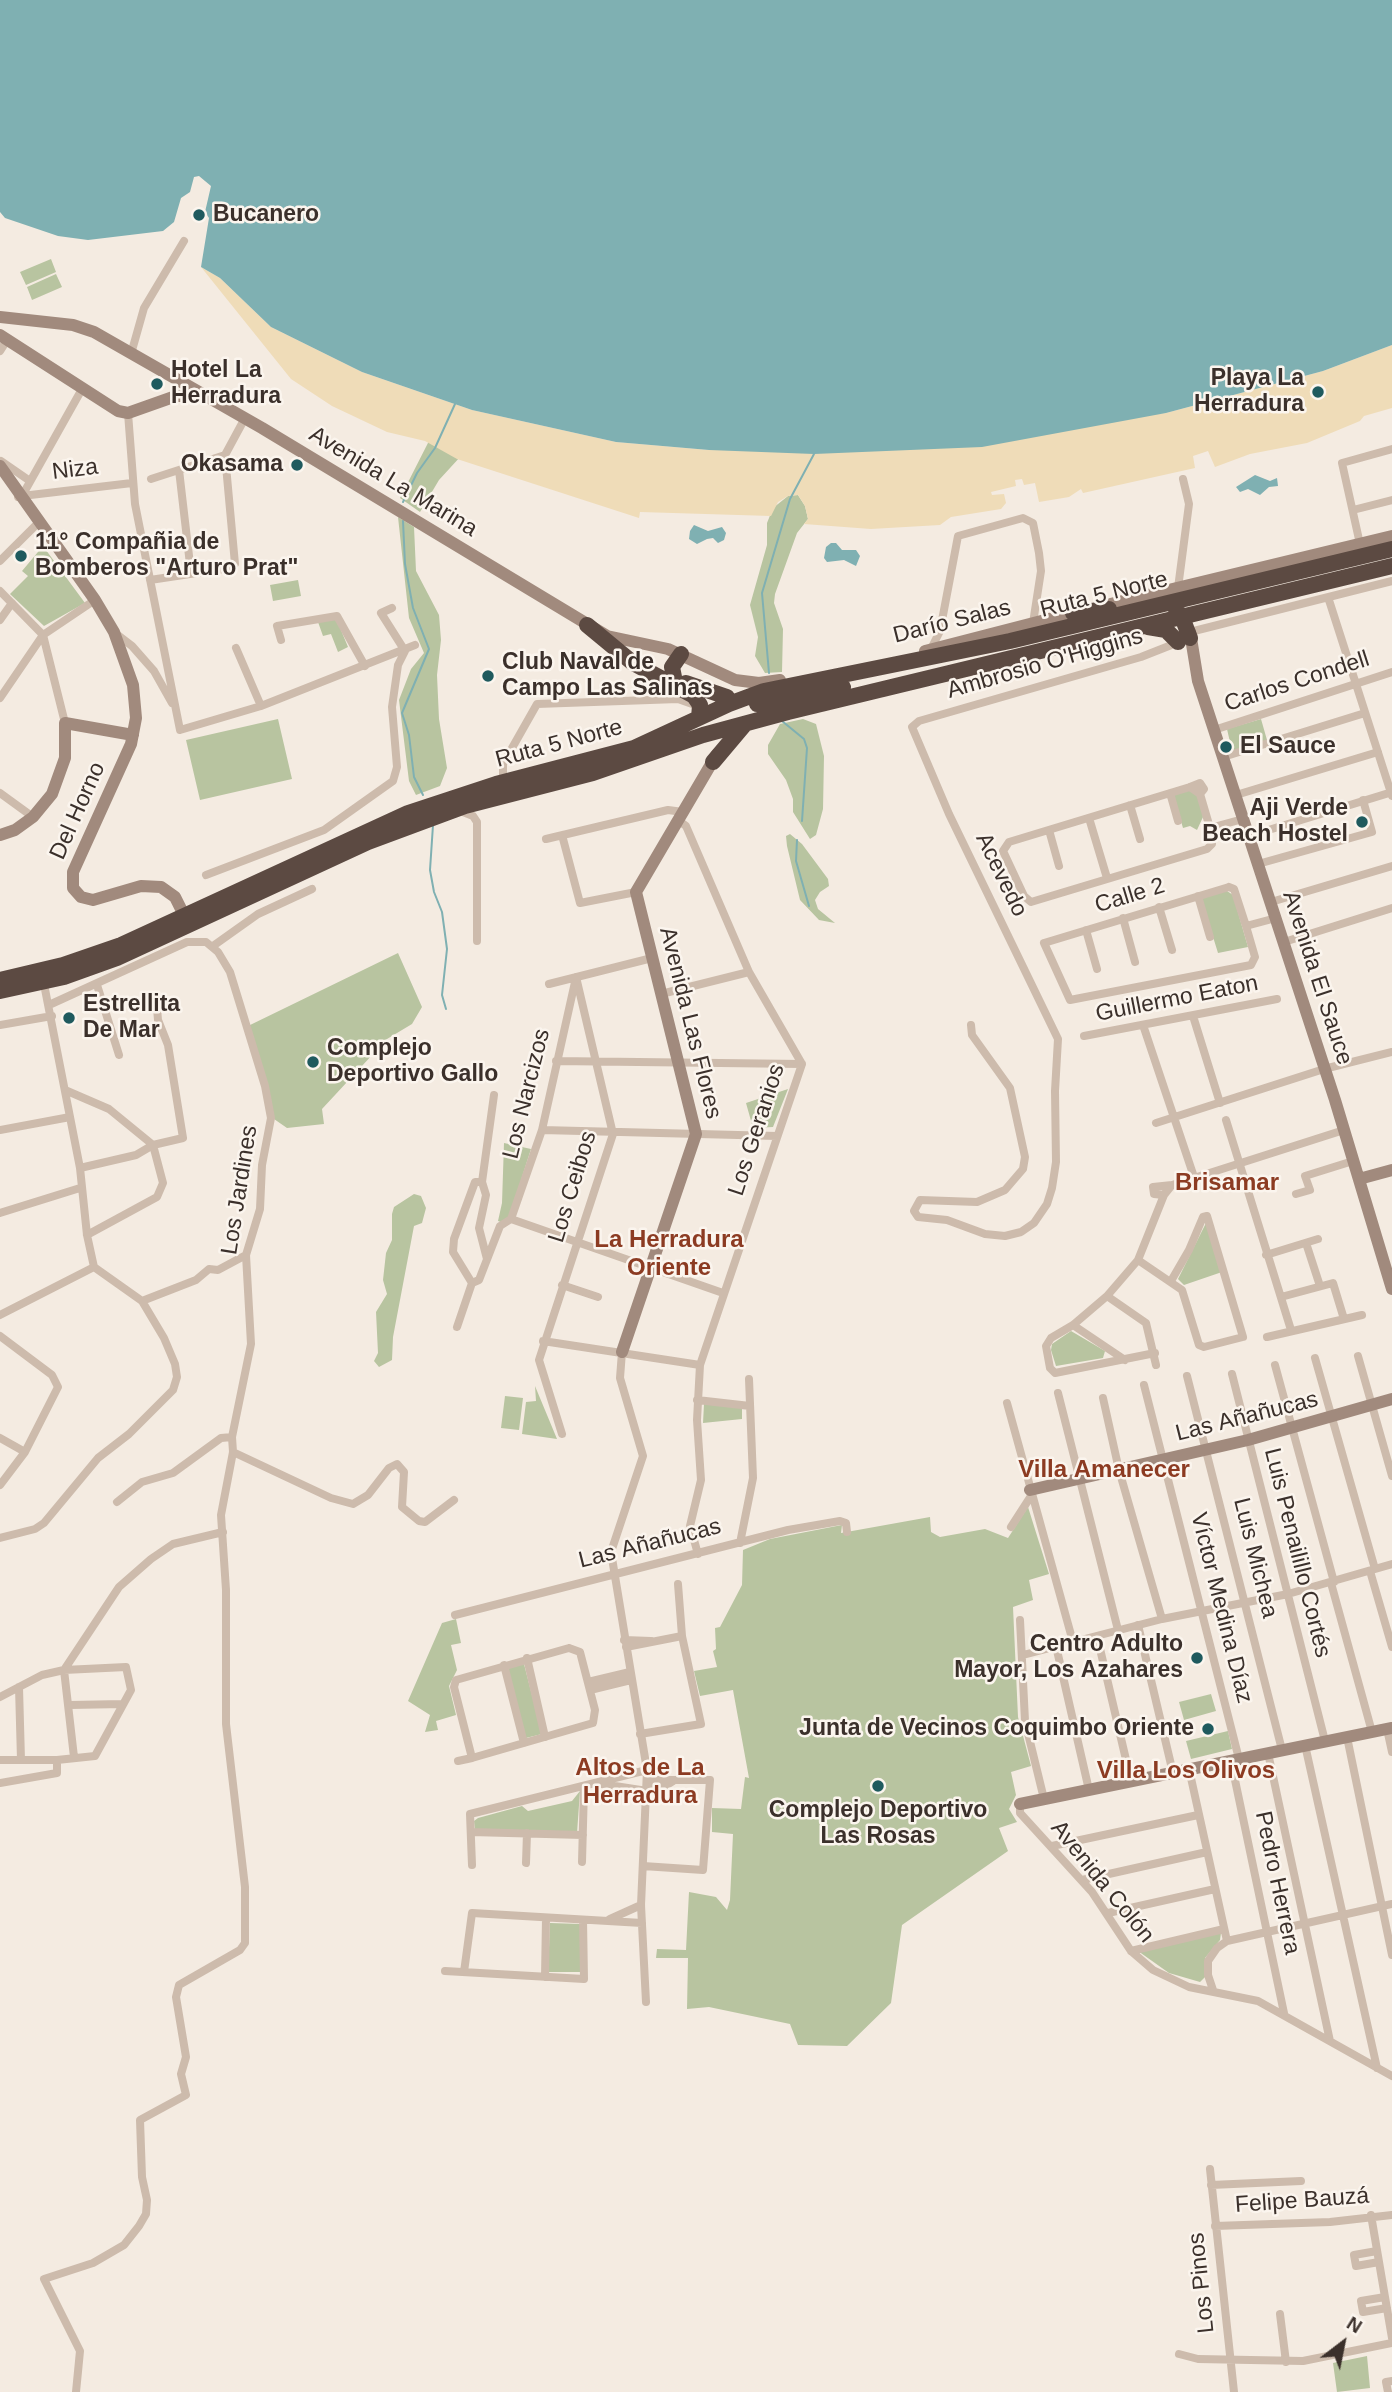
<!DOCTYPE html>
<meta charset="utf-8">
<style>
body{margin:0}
#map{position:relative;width:1392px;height:2392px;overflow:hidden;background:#f4ebe1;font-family:Arial,sans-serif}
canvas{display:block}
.north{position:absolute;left:1308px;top:2308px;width:70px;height:70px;-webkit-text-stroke:5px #fbf5ee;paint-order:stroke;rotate:32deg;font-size:19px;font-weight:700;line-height:28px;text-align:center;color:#3b302b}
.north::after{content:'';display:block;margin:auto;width:24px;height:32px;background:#3b302b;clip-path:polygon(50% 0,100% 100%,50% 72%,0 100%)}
</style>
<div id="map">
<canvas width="1392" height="2392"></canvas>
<div class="north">N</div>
</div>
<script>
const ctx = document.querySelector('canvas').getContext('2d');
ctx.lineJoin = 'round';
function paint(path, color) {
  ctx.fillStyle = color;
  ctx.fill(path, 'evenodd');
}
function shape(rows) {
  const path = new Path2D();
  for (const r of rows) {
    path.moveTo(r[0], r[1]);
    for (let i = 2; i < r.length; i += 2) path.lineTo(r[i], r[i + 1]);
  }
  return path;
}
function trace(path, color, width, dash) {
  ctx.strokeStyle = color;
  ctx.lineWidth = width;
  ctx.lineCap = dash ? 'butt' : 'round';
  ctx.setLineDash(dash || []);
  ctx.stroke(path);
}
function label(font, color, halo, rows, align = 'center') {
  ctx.font = font + ' Arial,sans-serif';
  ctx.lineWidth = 5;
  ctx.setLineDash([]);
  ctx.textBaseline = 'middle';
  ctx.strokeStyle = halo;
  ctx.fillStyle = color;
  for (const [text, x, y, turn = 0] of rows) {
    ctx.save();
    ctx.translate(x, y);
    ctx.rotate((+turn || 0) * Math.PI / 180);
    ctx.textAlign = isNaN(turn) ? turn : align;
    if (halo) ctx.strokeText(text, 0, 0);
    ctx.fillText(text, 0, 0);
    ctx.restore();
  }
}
const green = shape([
 [51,259,56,272,26,285,20,272],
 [56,274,62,287,32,300,27,287],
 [430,439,461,456,439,480,420,512,400,498],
 [798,495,805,506,808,519,797,533,775,594,774,603,783,629,782,672,765,673,755,656,758,637,750,605,767,545,767,523,773,508,788,496],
 [398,517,414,527,416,571,439,615,441,640,437,675,439,719,447,768,440,786,416,795,409,781,399,700,411,669,424,653,409,618],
 [43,546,85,603,44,626,10,594,28,576,22,571],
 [298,580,301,596,273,601,270,585],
 [336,618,348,647,338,652,331,634,323,636,318,622],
 [278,719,292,779,200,800,186,740],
 [803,719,816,724,824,756,823,809,816,835,810,839,793,812,793,799,786,780,768,754,768,745,780,724],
 [1261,719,1267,740,1232,751,1227,729],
 [1190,789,1199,796,1203,817,1197,830,1190,826,1183,828,1173,794],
 [790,834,802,844,828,879,829,886,820,892,815,900,818,909,835,923,819,920,800,900,787,846,786,836],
 [1227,891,1233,895,1248,947,1218,953,1201,898],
 [398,953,422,1007,412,1024,387,1039,322,1109,324,1124,287,1128,274,1119,248,1026],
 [788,1089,773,1127,753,1128,746,1103],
 [504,1143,531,1149,507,1224,498,1221,502,1203],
 [414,1194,421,1196,426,1208,422,1223,414,1226,393,1337,392,1360,379,1367,374,1361,378,1353,376,1312,387,1294,383,1280,386,1253,392,1240,392,1214,394,1207],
 [1206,1223,1222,1272,1184,1285,1178,1279],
 [1071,1331,1105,1351,1103,1358,1056,1366,1051,1350,1052,1344],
 [535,1386,557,1439,522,1434,526,1402,536,1401],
 [505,1396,523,1398,519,1430,501,1428],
 [704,1404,742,1408,742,1419,703,1423],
 [1028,1507,1049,1574,1029,1580,1033,1600,1013,1607,1018,1717,1031,1766,1011,1772,1016,1795,1009,1809,1017,1822,999,1828,1008,1851,902,1925,891,2003,847,2046,798,2045,790,2024,709,2007,687,2009,688,1958,656,1958,657,1949,686,1950,689,1892,716,1897,727,1910,730,1900,733,1834,712,1832,712,1808,741,1809,745,1777,749,1778,733,1690,700,1696,694,1671,717,1667,713,1651,716,1649,715,1628,720,1627,742,1585,743,1550,770,1539,842,1525,841,1533,930,1517,931,1532,940,1537,985,1529,1008,1538],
 [456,1619,461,1643,451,1645,457,1670,449,1686,456,1715,436,1721,438,1730,425,1732,430,1715,408,1701,442,1623],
 [524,1664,542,1734,526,1738,508,1668],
 [1211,1694,1216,1711,1184,1720,1179,1702],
 [1228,1731,1232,1749,1191,1759,1186,1741],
 [580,1791,577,1833,475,1830,474,1821,478,1818,522,1806,528,1811,572,1801],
 [550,1923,580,1924,581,1972,548,1972],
 [1221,1933,1220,1940,1205,1958,1205,1977,1200,1982,1169,1973,1138,1951],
 [1367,2356,1370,2388,1337,2392,1333,2363]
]);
const sand = shape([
 [201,267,220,278,271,327,362,372,472,410,616,442,709,450,1166,413,1323,371,1392,345,1392,408,1364,416,1360,421,1307,443,1250,454,1215,467,1208,451,1193,456,1195,468,1083,493,1081,489,1069,497,1039,502,1035,483,1024,485,1022,479,1015,480,1016,486,991,492,992,495,1004,494,1006,503,1001,509,951,517,940,525,871,529,804,524,808,519,805,506,798,495,788,496,778,502,771,516,640,512,639,518,457,459,425,441,387,432,332,406,291,379]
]);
const water = shape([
 [0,0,1392,0,1392,345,1323,371,1166,413,982,447,814,454,709,450,616,442,472,410,362,372,271,327,220,278,201,267,209,218,205,212,211,186,199,176,194,177,190,192,181,198,174,222,163,231,88,240,58,236,5,218,0,212],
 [1255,475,1270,481,1277,478,1278,486,1269,487,1260,495,1248,489,1240,492,1236,487],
 [694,525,708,531,722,527,726,533,724,540,718,543,713,538,707,539,697,544,689,539,690,531],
 [831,543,836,543,842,550,856,550,860,556,856,566,844,560,827,562,824,558,826,547]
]);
const stream = shape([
 [403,502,417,473,435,448,455,404],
 [403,521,405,564,413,608,429,649,402,713,409,735,414,777,423,795],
 [769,673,762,593,790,499,814,454],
 [782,721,804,739,807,748,802,821],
 [433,825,430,870,434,892,442,912,447,949,442,995,446,1009],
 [797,840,796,861,809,906]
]);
const street = shape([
 [0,351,7,340],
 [131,354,144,308,184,241],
 [128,413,135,504,180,730,261,706,415,645],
 [225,455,245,418],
 [1,461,30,481],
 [179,470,191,573],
 [151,479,225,455],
 [22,496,132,483],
 [18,497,22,496,82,389],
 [1353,510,1392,500],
 [1360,544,1342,463,1392,449],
 [0,561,39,522],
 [150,580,230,568,235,564,225,455],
 [1178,588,1189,504,1183,479],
 [0,591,43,635,65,723],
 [1328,597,1392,796],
 [0,620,12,603],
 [1190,632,1392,581],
 [115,633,132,646,154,671,172,703],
 [281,640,277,626,337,616,365,666],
 [236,648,261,706],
 [931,649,940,631,958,536,1023,518,1033,523,1039,553,1041,571,1033,623],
 [0,698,43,635,95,600],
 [1214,730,1392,672],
 [1223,757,1365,713],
 [503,782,503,764,537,704,678,699,695,705],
 [1190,787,1200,794,1210,828,1212,844,1207,849,1031,902,1024,896,1003,851,1009,842,1190,787],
 [1190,787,1200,783,1204,789,1200,794],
 [0,793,33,817],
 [1170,793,1178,821],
 [1236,795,1378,752],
 [1130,805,1140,839],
 [458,810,473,816,477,822,477,941],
 [1089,818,1107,878],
 [678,820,686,826,749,972,802,1064,700,1365,697,1420,701,1480,690,1526,698,1554],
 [1210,828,1243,819],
 [1049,830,1059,866],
 [562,835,580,903,636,892],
 [1249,836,1392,792],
 [546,839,668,810,683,812],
 [1258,864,1372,832,1363,800],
 [206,875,324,830,393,781,397,767,392,707,398,665,405,651,381,613,392,608],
 [1229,887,1234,889,1246,926,1255,957,1251,965,1070,1000,1044,943,1229,887],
 [1198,896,1210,937],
 [1271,902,1392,866],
 [1159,907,1172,950],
 [1123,918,1135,962],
 [1246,926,1276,918],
 [1086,930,1097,969],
 [1284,942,1392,908],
 [213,946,258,914,312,889],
 [549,984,652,958],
 [97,985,119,1055],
 [661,994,749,972],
 [49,1005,187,942,206,942,218,952,230,972,265,1086,271,1118,262,1165,260,1209,246,1255,251,1344,232,1437,233,1452,221,1515,226,1590,226,1724,245,1887,245,1943,240,1950,179,1985,176,1997,186,2057,181,2074,186,2095,140,2120,142,2177,147,2200,146,2214,139,2226,124,2245,93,2263,44,2279,80,2351,76,2392],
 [1193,1016,1220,1103],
 [0,1025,52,1016],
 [971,1025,972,1035,1010,1088,1025,1157,1023,1169,1005,1190,977,1202,920,1200,914,1211,918,1217,947,1220,985,1234,1005,1236,1021,1232,1034,1223,1047,1204,1052,1188,1056,1162,1055,1091,1058,1039,949,814,912,727,919,721,1141,657,1179,642],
 [1143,1025,1194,1177],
 [1084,1036,1277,999],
 [556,1061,802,1064],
 [65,1090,109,1109,153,1145,163,1183,157,1197,87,1235],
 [494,1095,482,1182,475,1182,454,1239,453,1252,472,1283,479,1280,500,1226,511,1219],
 [1226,1120,1291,1330],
 [1156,1123,1324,1069,1392,1052],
 [0,1130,70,1117],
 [542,1130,777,1136],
 [80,1168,136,1155,153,1145,183,1138,168,1045,158,1020,157,1008],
 [482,1182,486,1195,479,1228,487,1259],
 [1296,1194,1310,1190,1305,1176,1353,1161],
 [1164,1195,1154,1194,1153,1187,1172,1185],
 [0,1213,80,1188],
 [511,1219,542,1130,575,982],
 [511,1219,723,1293],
 [1306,1243,1320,1286],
 [1266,1255,1318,1239],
 [1138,1260,1182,1290,1199,1345,1204,1347,1243,1337,1207,1216,1203,1217,1189,1250,1171,1281],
 [562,1285,598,1297],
 [1107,1296,1146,1323,1156,1365],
 [1281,1297,1333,1283,1344,1319],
 [142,1301,196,1280,209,1269,218,1270,246,1255],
 [0,1315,94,1267],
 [1073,1325,1125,1360],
 [457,1327,472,1283],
 [0,1336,52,1375,58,1387,25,1452,0,1485],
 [1267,1337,1362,1315],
 [543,1341,700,1365],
 [622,1352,620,1378,643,1456,611,1552,647,1770,641,1905,646,2002],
 [1155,1353,1055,1373,1050,1368,1046,1346,1051,1338,1073,1325,1107,1296,1138,1260,1164,1195,1172,1185,1344,1130],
 [1358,1356,1392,1476],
 [1315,1358,1375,1569],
 [1275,1365,1334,1582],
 [1232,1374,1325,1741],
 [1187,1376,1282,1750],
 [1144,1385,1239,1759],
 [1058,1393,1118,1630],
 [1103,1398,1119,1470,1162,1619],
 [697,1400,750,1406],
 [1007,1403,1073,1642],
 [562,1434,539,1360,613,1134,576,977],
 [0,1438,25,1452],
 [233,1452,331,1498,353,1504,368,1495,389,1468,397,1464,404,1472,402,1507,419,1521,425,1522,454,1500],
 [117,1502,142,1482,173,1473,221,1438,232,1437],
 [1011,1527,1031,1496],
 [0,1538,35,1529,44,1523,98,1458,129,1434,173,1390,177,1377,175,1364,164,1338,142,1301,94,1267,87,1235,80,1168,43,979],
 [740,1543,753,1478,749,1379],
 [1370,1571,1392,1647],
 [1331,1583,1372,1732],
 [455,1615,788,1530,840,1521,846,1523,847,1532],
 [1020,1620,1025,1721,1044,1799],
 [1138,1625,1173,1773],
 [1097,1636,1131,1781],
 [624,1640,651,1641],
 [1056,1646,1089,1790],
 [626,1647,682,1636],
 [569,1648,580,1652,595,1710,593,1723,472,1758,454,1687,456,1680,569,1648],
 [1023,1655,1162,1619,1288,1594,1392,1564],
 [527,1658,545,1737],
 [504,1665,524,1743],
 [588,1682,630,1672],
 [19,1687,21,1760],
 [590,1690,631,1680],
 [0,1697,42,1675,64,1670,119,1587,151,1559,173,1544,223,1532],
 [70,1705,123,1704],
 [1387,1729,1392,1752],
 [640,1734,701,1724,682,1636,678,1584],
 [1347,1737,1392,1955],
 [1305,1745,1377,2068],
 [1268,1753,1330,2041],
 [0,1760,57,1760],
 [458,1761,472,1758],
 [1231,1761,1284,2013],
 [1189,1769,1227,1941],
 [0,1783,57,1773,57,1760,95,1756,131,1690,126,1667,64,1670,74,1757],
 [602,1784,647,1791],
 [647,1787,665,1786,673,1781],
 [1020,1804,1020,1813,1092,1892,1131,1951,1153,1970,1189,1987,1258,2001,1392,2076],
 [471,1832,583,1835],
 [1052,1846,1198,1815],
 [582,1862,584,1788],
 [526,1863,527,1833],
 [472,1865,470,1814,647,1770],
 [643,1866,703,1870,710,1780,647,1780],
 [1082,1880,1207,1852],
 [1108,1913,1215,1889],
 [610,1919,641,1905],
 [1131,1951,1224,1929],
 [445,1971,584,1979,583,1920],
 [464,1972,472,1913,642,1923],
 [545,1977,546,1918],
 [1213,1990,1208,1975,1208,1961,1217,1948,1227,1941,1392,1904],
 [1210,2169,1234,2392],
 [1211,2185,1301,2181],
 [1371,2215,1392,2338],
 [1215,2226,1330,2222,1392,2215],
 [1377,2251,1354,2255,1356,2266,1379,2262],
 [1385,2297,1361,2301,1363,2312,1387,2308],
 [1280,2314,1286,2362],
 [1179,2354,1198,2359,1303,2361,1392,2343],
 [1388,2392,1386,2382,1392,2381]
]);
const secondary = shape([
 [0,317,73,325,94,332,262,428,607,636,668,649,735,680,759,683,780,680],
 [0,335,118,411,128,413,176,396,201,396],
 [0,466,95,600,114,632,133,685,136,718,131,744,73,872,73,888,81,897,93,900,141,886,161,887,175,897,188,923],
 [1098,607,1392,536],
 [1190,632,1198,681,1335,1100,1392,1289],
 [925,651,1080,611],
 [0,835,15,830,33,817,52,794,65,758,65,723,133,735],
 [1359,1179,1392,1170],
 [622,1352,696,1134,636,892,717,754],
 [1030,1490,1248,1440,1392,1399],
 [1020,1804,1392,1728]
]);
const highway = shape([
 [1176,610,1182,617,1190,638],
 [1073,613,1109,609],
 [587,625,633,663,694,696,700,705,699,718],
 [1148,627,1166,630,1178,642],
 [674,677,672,667,681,654],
 [686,683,727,697],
 [757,704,843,687],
 [713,762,745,724],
 [0,980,63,965,121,945,408,813,496,784,634,748,729,704,764,691,1010,641,1392,549],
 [0,991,64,977,117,958,368,842,465,806,593,773,703,735,788,712,1392,566]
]);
const markers = [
 [199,215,7,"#1f5a5e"],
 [157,384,7,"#1f5a5e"],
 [1318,392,7,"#1f5a5e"],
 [297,465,7,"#1f5a5e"],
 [21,556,7,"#1f5a5e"],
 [488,676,7,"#1f5a5e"],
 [1226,747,7,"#1f5a5e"],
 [1362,822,7,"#1f5a5e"],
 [69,1018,7,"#1f5a5e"],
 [313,1062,7,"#1f5a5e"],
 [1197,1658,7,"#1f5a5e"],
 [1208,1729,7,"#1f5a5e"],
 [878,1786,7,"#1f5a5e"]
];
const poiNames = [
 ["Bucanero",213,215],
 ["Hotel La",171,371],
 ["Herradura",171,397],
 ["Playa La",1304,379,"right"],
 ["Herradura",1304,405,"right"],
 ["Okasama",283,465,"right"],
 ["11° Compañia de",35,543],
 ["Bomberos \"Arturo Prat\"",35,569],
 ["Club Naval de",502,663],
 ["Campo Las Salinas",502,689],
 ["El Sauce",1240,747],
 ["Aji Verde",1348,809,"right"],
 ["Beach Hostel",1348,835,"right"],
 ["Estrellita",83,1005],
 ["De Mar",83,1031],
 ["Complejo",327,1049],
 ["Deportivo Gallo",327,1075],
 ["Centro Adulto",1183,1645,"right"],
 ["Mayor, Los Azahares",1183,1671,"right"],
 ["Junta de Vecinos Coquimbo Oriente",1194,1729,"right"],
 ["Complejo Deportivo",878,1811,"center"],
 ["Las Rosas",878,1837,"center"]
];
const streetNames = [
 ["Niza",75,470,-7],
 ["Avenida La Marina",393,482,31],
 ["Ruta 5 Norte",1104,595,-14],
 ["Darío Salas",952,622,-14],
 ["Ambrosio O'Higgins",1045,664,-16],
 ["Carlos Condell",1297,682,-18],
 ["Ruta 5 Norte",559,744,-15],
 ["Del Horno",78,811,-66],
 ["Acevedo",1001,875,64],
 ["Calle 2",1130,896,-17],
 ["Avenida El Sauce",1317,978,72],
 ["Guillermo Eaton",1177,999,-11],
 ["Avenida Las Flores",690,1023,76],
 ["Los Narcizos",527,1094,-76],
 ["Los Geranios",757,1130,-72],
 ["Los Ceibos",573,1187,-73],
 ["Los Jardines",240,1190,-81],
 ["Las Añañucas",1247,1417,-14],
 ["Las Añañucas",650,1544,-14],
 ["Luis Penailillo Cortés",1297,1553,76],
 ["Luis Michea",1255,1558,76],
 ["Víctor Medina Díaz",1221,1608,76],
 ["Avenida Colón",1102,1882,51],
 ["Pedro Herrera",1277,1883,78],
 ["Felipe Bauzá",1302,2201,-4],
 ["Los Pinos",1202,2283,-96]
];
const neighbourhoodNames = [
 ["Brisamar",1227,1183],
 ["La Herradura",669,1240],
 ["Oriente",669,1268],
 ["Villa Amanecer",1104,1470],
 ["Altos de La",640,1768],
 ["Herradura",640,1796],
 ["Villa Los Olivos",1186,1771]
];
paint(green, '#b8c4a0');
paint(sand, '#efdcb8');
paint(water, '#7fb0b2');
trace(stream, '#7fb0b2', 2);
trace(street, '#cdbbac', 8);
trace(secondary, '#a18a7d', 12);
trace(highway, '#5c4a42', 16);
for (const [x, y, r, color] of markers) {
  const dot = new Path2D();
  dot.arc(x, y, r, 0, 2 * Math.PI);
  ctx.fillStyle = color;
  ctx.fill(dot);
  trace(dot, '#fbf5ee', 2.5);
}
label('bold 23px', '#3b302b', '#fbf5ee', poiNames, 'left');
label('23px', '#3b302b', '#fbf5ee', streetNames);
label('bold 24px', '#8c3b22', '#fbf5ee', neighbourhoodNames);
</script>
